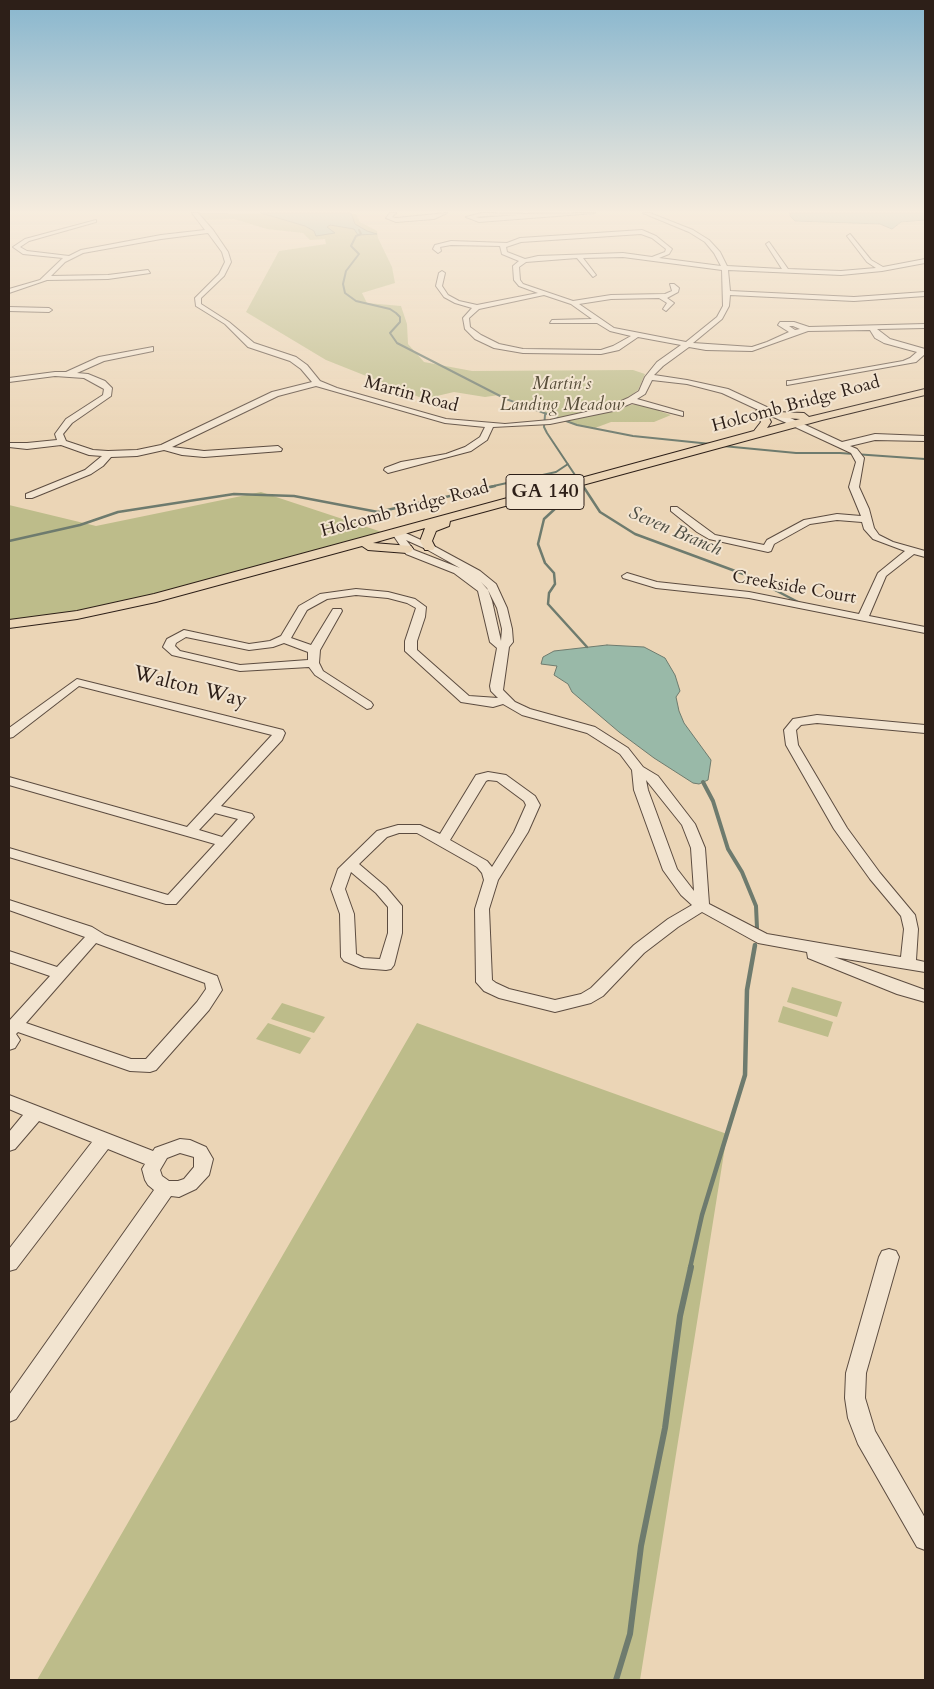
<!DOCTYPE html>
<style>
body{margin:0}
#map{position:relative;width:934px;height:1689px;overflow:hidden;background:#ebd5b6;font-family:Cardo,serif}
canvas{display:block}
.frame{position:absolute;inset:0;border:10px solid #2d1f18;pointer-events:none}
</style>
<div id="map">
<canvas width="934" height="1689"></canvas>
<div class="frame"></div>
</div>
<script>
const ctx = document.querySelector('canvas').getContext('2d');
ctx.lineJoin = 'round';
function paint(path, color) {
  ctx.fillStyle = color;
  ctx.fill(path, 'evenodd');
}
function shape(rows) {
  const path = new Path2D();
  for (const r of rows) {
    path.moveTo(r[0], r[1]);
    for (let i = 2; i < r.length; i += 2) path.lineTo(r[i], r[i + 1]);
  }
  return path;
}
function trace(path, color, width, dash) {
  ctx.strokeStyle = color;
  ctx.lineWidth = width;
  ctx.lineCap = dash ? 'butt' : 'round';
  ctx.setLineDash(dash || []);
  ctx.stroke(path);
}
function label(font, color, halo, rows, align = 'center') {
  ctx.font = font + ' Cardo,serif';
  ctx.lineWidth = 4;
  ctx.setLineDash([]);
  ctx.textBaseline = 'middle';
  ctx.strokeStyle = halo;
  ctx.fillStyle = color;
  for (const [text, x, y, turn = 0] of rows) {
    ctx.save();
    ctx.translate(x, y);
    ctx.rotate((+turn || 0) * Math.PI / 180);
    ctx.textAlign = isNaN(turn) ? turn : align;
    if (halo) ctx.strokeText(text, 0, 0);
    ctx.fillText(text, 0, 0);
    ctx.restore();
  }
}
const green = shape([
 [198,213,356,214,360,222,377,231,378,238,392,267,395,283,362,293,367,303,401,306,407,324,408,344,424,362,472,371,633,370,645,374,638,390,619,405,560,419,499,395,485,397,454,392,424,399,326,360,246,312,279,251,326,244,325,239,310,240,303,233,267,229,234,219,204,220],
 [636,404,660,409,659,411,671,415,654,422,611,422,595,428,575,425,562,420],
 [261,492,394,536,60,620,9,623,9,505,96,526],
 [792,987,842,1002,837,1017,787,1002],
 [282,1003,325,1017,314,1033,271,1019],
 [783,1006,833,1022,828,1037,778,1022],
 [268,1023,311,1038,300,1054,256,1039],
 [417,1023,727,1134,640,1680,37,1680]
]);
const water = shape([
 [261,213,351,213,355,224,367,231,377,234,358,235,354,229,330,225,327,227,335,233,316,236,314,231,305,226,261,213],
 [790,213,925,213,925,220,901,222,892,229,880,224,795,221,790,216,790,213],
 [607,645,644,647,665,658,675,675,680,691,676,697,679,711,684,723,711,760,708,780,699,784,693,783,654,758,619,732,572,692,568,684,554,675,557,666,541,664,543,657,554,651,607,645]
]);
const streamFar4 = shape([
 [359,230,361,234,356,236,351,246,359,254,346,271,343,284,345,293,356,301,390,309,396,313,400,317,400,322,390,333,397,343,506,399,577,425,633,436,711,444],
 [545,415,544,427,547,433,583,487],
 [723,446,796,453,840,453,925,459],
 [489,487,556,472,568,464]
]);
const streamFar3 = shape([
 [583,486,600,512,635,534,746,575,800,603],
 [584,487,571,494,544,519,538,544,545,563,554,573,555,584,549,593,548,604,587,647],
 [9,541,80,525,118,512,234,494,294,496,378,512,495,486]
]);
const streamFar2 = shape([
 [703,782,713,801,728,849,742,872,756,906,757,928]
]);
const streamFar1 = shape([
 [690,1268,702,1215,745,1075,747,990,755,945]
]);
const stream = shape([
 [616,1680,630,1634,641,1546,665,1428,680,1316,691,1267]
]);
const minor = shape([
 [192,213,198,213,213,230,228,252,231,262,224,276,201,298,201,304,229,322,254,343,296,357,307,365,320,381,337,388,446,419,505,424,550,420,608,407,628,398,639,391,645,377,657,362,681,345,638,337,619,350,601,354,523,353,494,348,475,339,465,329,463,318,472,308,455,303,444,297,436,286,439,273,442,271,445,273,442,286,448,295,459,301,477,305,538,293,519,286,514,280,513,266,519,261,502,254,500,246,451,245,440,247,441,251,438,253,433,249,435,245,451,241,507,243,520,238,642,230,656,236,672,249,669,254,659,258,721,266,714,253,705,242,689,232,643,213,650,213,693,230,709,240,720,252,727,266,782,269,766,244,769,242,788,269,841,271,876,268,867,262,847,236,850,234,871,260,883,267,925,259,925,263,882,271,841,275,728,270,730,291,854,297,925,292,925,296,854,301,730,295,729,306,722,319,693,343,752,347,767,342,789,332,778,325,780,322,794,322,809,327,925,324,925,328,877,329,890,339,925,349,925,354,916,362,787,385,787,381,790,381,903,361,910,358,917,352,884,343,875,338,870,330,808,331,752,351,706,350,689,347,663,366,654,375,687,380,728,389,842,442,875,434,925,436,925,441,875,440,850,446,857,449,864,458,859,487,869,509,874,528,879,535,893,542,925,551,925,557,914,554,886,576,869,616,925,627,925,633,749,598,656,588,623,578,622,576,627,573,657,582,749,592,859,614,878,573,905,551,873,539,864,529,862,522,837,520,810,524,774,544,771,551,768,552,709,539,697,532,671,511,671,507,677,507,715,535,764,545,767,540,804,520,837,514,861,516,849,487,856,462,851,453,722,393,687,384,652,380,645,394,637,399,683,412,683,416,632,403,613,411,550,424,493,427,487,440,471,451,388,473,384,470,385,468,401,462,446,454,465,447,480,437,485,427,445,423,316,386,278,396,172,447,204,451,278,446,282,449,281,451,204,457,182,455,164,450,137,456,111,457,103,466,91,474,32,498,26,498,26,494,85,470,102,456,89,455,61,445,27,449,9,447,9,443,27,443,57,440,55,434,66,419,103,395,104,389,84,378,55,376,9,382,9,378,55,372,66,372,99,357,153,347,153,351,104,361,77,373,88,374,105,381,112,388,111,396,72,423,63,434,66,441,93,450,108,451,137,450,161,445,272,392,312,382,301,369,290,361,248,347,225,324,196,306,195,298,219,274,225,262,222,252,208,233,161,239,83,253,65,262,51,276,108,275,148,270,150,273,108,279,47,280,9,293,9,289,40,280,63,258,23,254,13,247,25,239,96,220,96,222,29,241,20,247,27,251,69,256,81,250,161,235,205,230,192,213],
 [641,234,652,238,666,249,665,252,652,257,623,253,538,256,525,259,507,252,506,247,521,242,641,234],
 [623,257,722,270,723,306,717,317,686,342,614,328,579,304,611,299,659,298,667,303,663,309,666,311,674,303,667,298,678,292,679,288,674,284,670,284,672,291,665,294,611,295,573,301,523,284,520,280,519,267,526,262,577,258,593,277,596,275,583,258,623,257],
 [544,295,571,304,592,319,552,320,550,323,597,323,610,331,631,336,613,346,601,350,523,349,499,344,481,335,470,327,469,318,479,309,544,295],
 [789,326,793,326,800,329,795,330,789,326],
 [390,213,396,213,392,217,396,218,447,213,434,219,396,222,386,218,390,213],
 [482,213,525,214,595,213,479,222,466,217,482,213],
 [517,215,479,218,476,217,484,216,517,215],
 [9,307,49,308,52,310,49,312,9,311,9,307],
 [393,530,399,530,432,545,480,571,496,584,507,608,512,629,513,642,509,647,503,690,515,702,530,709,595,727,628,748,643,767,658,776,695,824,705,848,709,904,767,934,901,957,904,929,901,916,870,879,834,829,786,745,784,730,793,719,817,715,925,725,925,733,817,723,801,725,796,730,798,745,847,828,880,873,915,915,918,929,916,960,925,962,925,972,834,957,925,990,925,1002,897,994,808,958,807,952,758,943,702,912,678,927,644,953,603,996,591,1003,555,1012,499,998,484,991,476,982,475,909,484,880,482,873,477,867,417,833,399,833,387,837,359,864,386,887,402,906,402,933,394,965,391,969,386,970,361,968,344,961,341,957,340,914,331,889,338,869,377,831,398,825,420,825,440,834,476,775,488,772,506,775,535,796,540,805,528,832,498,880,489,909,492,980,496,983,509,989,555,1000,581,994,591,988,634,945,668,919,692,905,681,895,663,870,634,790,632,770,620,754,587,733,522,715,503,704,493,707,461,702,405,651,405,641,416,608,407,603,388,598,356,595,327,599,307,610,291,638,311,645,333,609,341,609,342,611,320,650,319,663,323,671,371,702,373,705,371,708,367,709,315,675,309,667,240,671,172,655,163,647,167,639,184,630,249,644,270,641,281,636,299,606,320,594,356,589,388,592,415,599,426,607,425,617,417,641,417,650,469,696,498,698,491,691,490,686,497,648,490,642,478,591,454,573,406,554,391,532,393,530],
 [406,540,426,549,460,568,414,550,406,540],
 [481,582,487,588,497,608,502,629,501,641,492,601,488,590,481,582],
 [186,637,249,650,273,647,284,643,308,652,308,660,240,665,180,651,175,646,176,643,186,637],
 [488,780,497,781,524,801,526,805,514,832,492,867,487,861,450,840,486,781,488,780],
 [646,780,682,825,691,848,694,891,677,869,648,790,646,780],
 [351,872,376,893,388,907,388,933,380,959,364,958,356,954,354,914,345,889,351,872],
 [77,679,283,730,285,733,282,740,221,806,252,814,254,817,176,904,166,904,9,857,9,848,168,895,215,844,9,785,9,777,187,827,272,735,79,686,13,737,9,738,9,728,77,679],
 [215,813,238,819,222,837,199,830,215,813],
 [9,900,92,927,105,935,217,976,222,990,209,1010,156,1070,150,1072,130,1071,18,1032,16,1034,20,1040,15,1048,9,1050,9,1021,50,976,9,962,9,951,57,967,85,937,9,910,9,900],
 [96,943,205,983,206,989,197,1002,146,1059,131,1059,26,1023,96,943],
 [9,1095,153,1151,155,1148,180,1139,190,1140,206,1147,213,1159,209,1175,196,1189,179,1197,171,1196,16,1419,9,1422,9,1395,154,1190,148,1185,145,1180,142,1169,145,1164,108,1149,16,1269,9,1271,9,1249,92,1142,39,1121,15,1149,9,1151,9,1132,23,1115,9,1109,9,1095],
 [180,1153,194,1157,194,1167,184,1179,178,1181,169,1181,162,1176,160,1170,167,1158,180,1153],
 [889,1249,896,1251,899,1257,866,1373,865,1398,875,1431,925,1518,925,1550,917,1547,858,1444,848,1418,845,1398,846,1373,879,1257,882,1251,889,1249]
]);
const major = shape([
 [925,389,925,395,822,420,450,521,449,526,436,531,432,541,435,547,433,550,425,550,420,541,425,528,373,543,411,546,413,549,411,552,407,553,368,550,362,546,156,602,77,619,9,628,9,620,77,611,154,594,754,431,761,422,756,412,757,410,761,409,766,412,771,422,767,428,800,419,772,417,771,415,776,412,804,413,809,417,925,389]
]);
const farParknames = [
 ["Martin's",562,385],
 ["Landing Meadow",562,406]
];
const farStreetnames = [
 ["Martin Road",411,395,15],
 ["Holcomb Bridge Road",796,405,-15],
 ["Holcomb Bridge Road",405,510,-15],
 ["Creekside Court",794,588,10]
];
const farWaternames = [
 ["Seven Branch",675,532,23]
];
const shields = [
 [545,492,78]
];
const shieldNames = [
 ["GA 140",545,492]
];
const streetNames = [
 ["Walton Way",190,688,14]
];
paint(green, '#bdbc8a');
paint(water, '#99b9a8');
trace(water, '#6e7b6e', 1);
trace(streamFar4, '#6e7b6e', 2);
trace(streamFar3, '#6e7b6e', 2.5);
trace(streamFar2, '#6e7b6e', 4);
trace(streamFar1, '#6e7b6e', 4.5);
trace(stream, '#6e7b6e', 6);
trace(minor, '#5c4c40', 2);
trace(major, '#2d1f18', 2);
paint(minor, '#f2e4d0');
paint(major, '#ebd5b6');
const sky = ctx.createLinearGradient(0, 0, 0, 449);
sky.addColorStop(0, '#88b6ce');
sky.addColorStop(0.47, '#f6ecde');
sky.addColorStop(1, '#f6ecde00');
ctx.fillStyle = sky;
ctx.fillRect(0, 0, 934, 449);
label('italic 18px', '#584e3a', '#f2e4d0', farParknames);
label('18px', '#2d1f18', '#f2e4d0', farStreetnames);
label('italic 19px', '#4d4d43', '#f2e4d0', farWaternames);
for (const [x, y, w] of shields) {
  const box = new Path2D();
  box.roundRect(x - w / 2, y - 17.5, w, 35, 4);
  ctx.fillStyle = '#f2e4d0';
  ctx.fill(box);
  trace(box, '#2d1f18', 1);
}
label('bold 20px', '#2d1f18', null, shieldNames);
label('21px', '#2d1f18', '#f2e4d0', streetNames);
</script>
